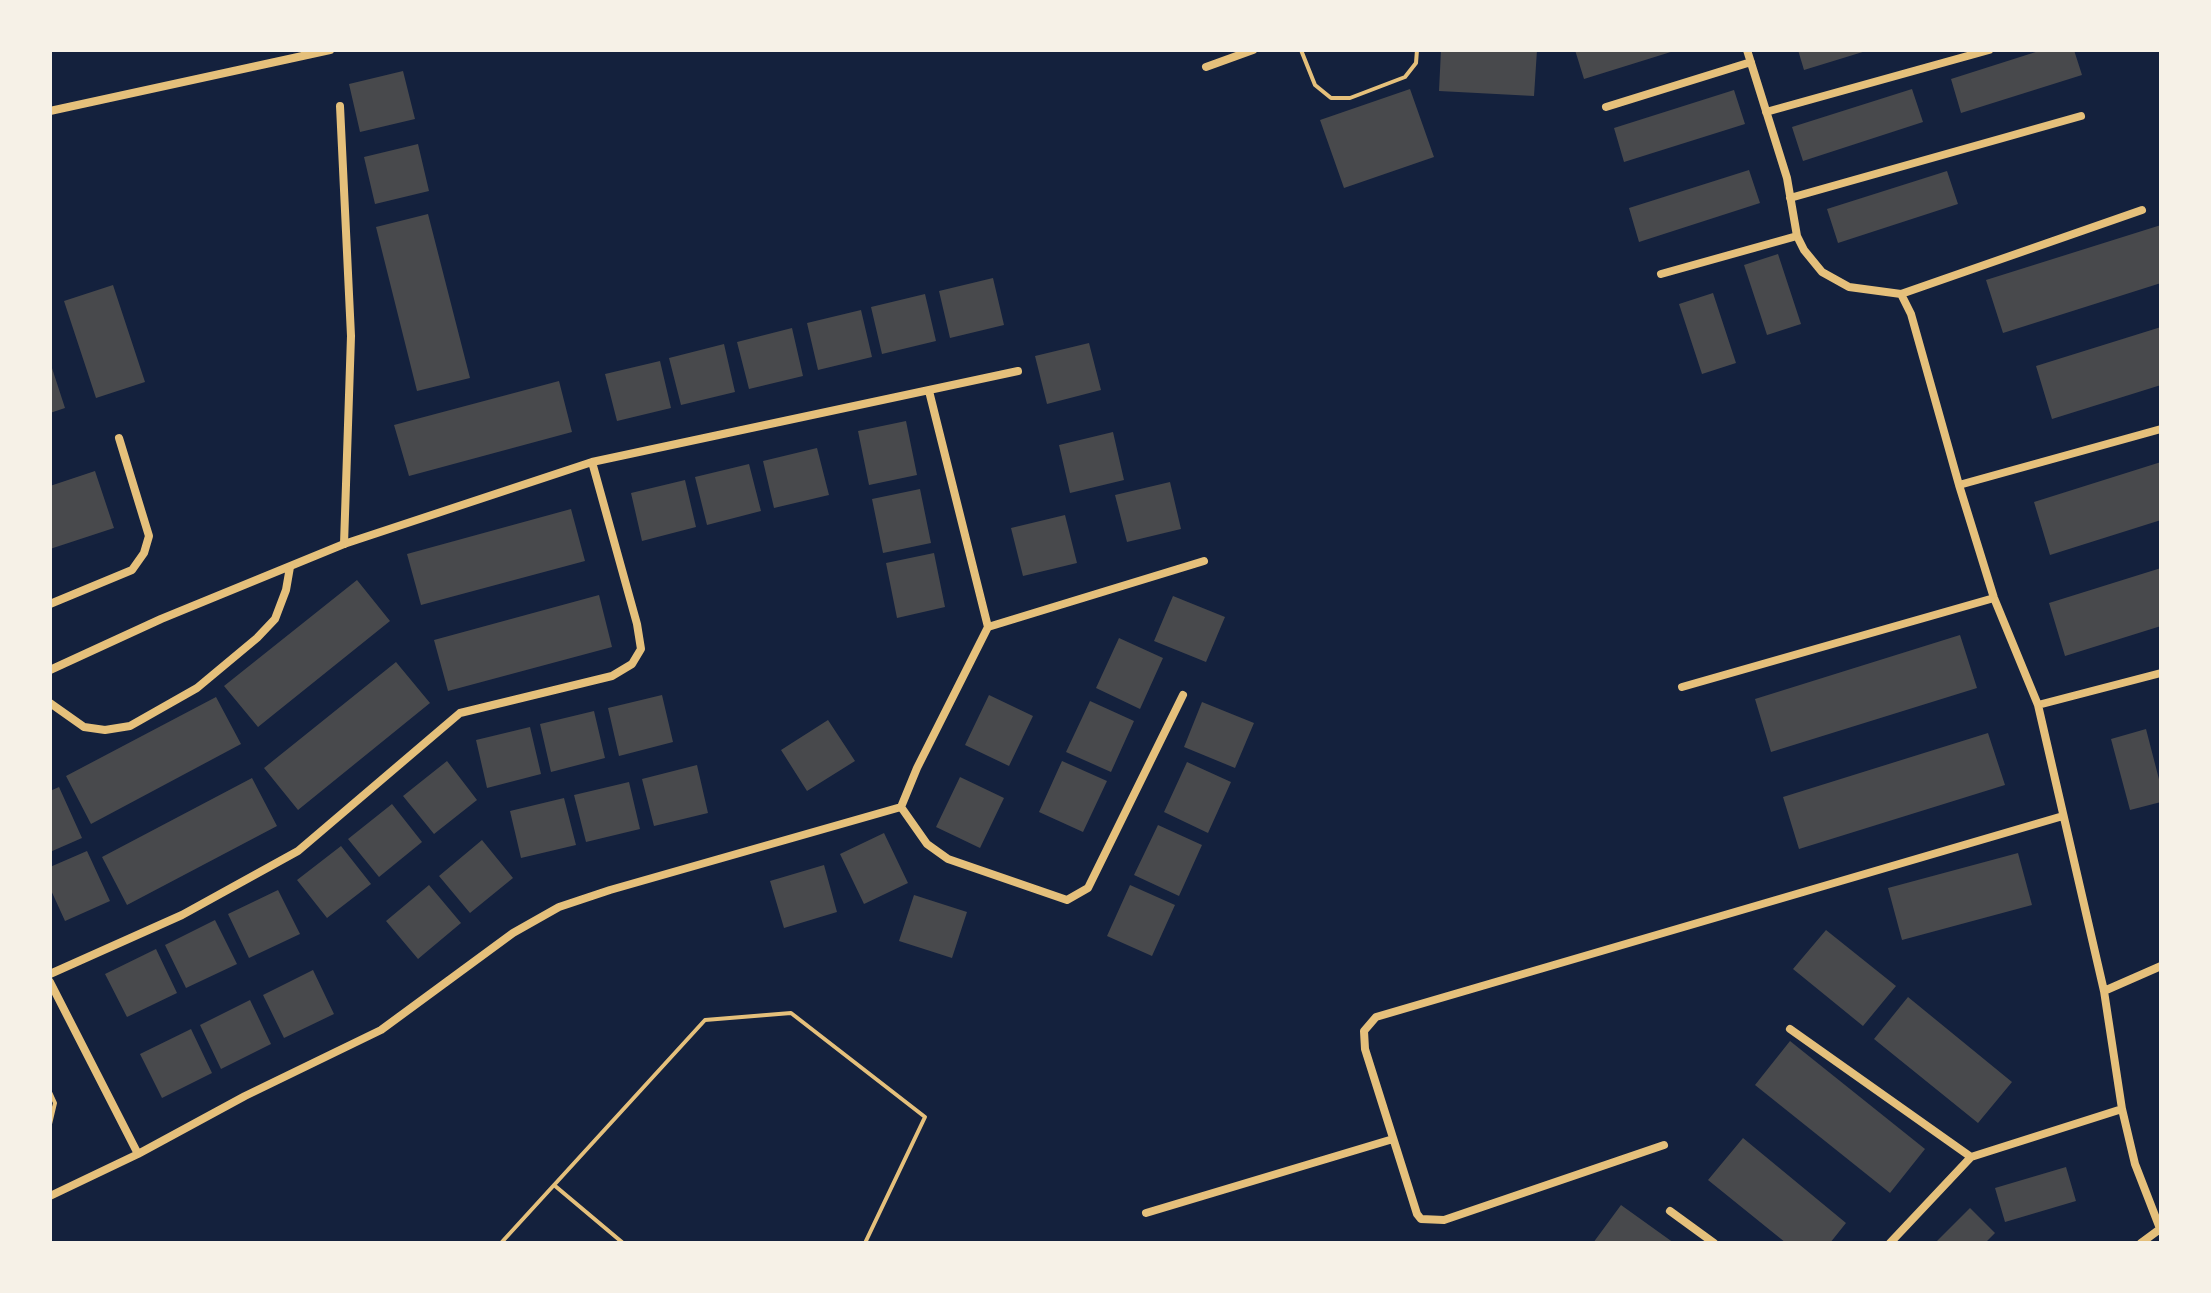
<!DOCTYPE html>
<style>
body{margin:0}
#map{position:relative;width:2211px;height:1293px;overflow:hidden;background:#14213d;font-family:"Libre Baskerville",serif}
canvas{display:block}
.frame{position:absolute;inset:0;border:52px solid #f6f1e7;pointer-events:none}
</style>
<div id="map">
<canvas width="2211" height="1293"></canvas>
<div class="frame"></div>
</div>
<script>
const ctx = document.querySelector('canvas').getContext('2d');
ctx.lineJoin = 'round';
function paint(path, color) {
  ctx.fillStyle = color;
  ctx.fill(path, 'evenodd');
}
function shape(rows) {
  const path = new Path2D();
  for (const r of rows) {
    path.moveTo(r[0], r[1]);
    for (let i = 2; i < r.length; i += 2) path.lineTo(r[i], r[i + 1]);
  }
  return path;
}
function trace(path, color, width, dash) {
  ctx.strokeStyle = color;
  ctx.lineWidth = width;
  ctx.lineCap = dash ? 'butt' : 'round';
  ctx.setLineDash(dash || []);
  ctx.stroke(path);
}
const building = shape([
 [1441,50,1537,50,1534,96,1439,91],
 [1575,50,1673,50,1674,51,1584,79],
 [1798,50,1866,50,1866,51,1804,70],
 [2042,50,2074,50,2082,75,1961,113,1951,79],
 [403,71,415,119,360,132,349,84],
 [1410,89,1434,157,1344,188,1320,120],
 [1912,89,1923,122,1803,161,1792,127],
 [1734,90,1745,124,1624,162,1614,128],
 [418,144,429,191,375,204,364,157],
 [1749,170,1760,203,1639,242,1629,208],
 [1947,171,1958,204,1838,243,1827,209],
 [428,214,470,378,417,391,376,227],
 [2161,225,2161,283,2003,333,1986,280],
 [1778,254,1801,324,1767,335,1744,265],
 [993,278,1004,325,950,338,939,291],
 [113,285,145,382,96,398,64,301],
 [1713,293,1736,363,1702,374,1679,304],
 [925,294,936,341,882,354,871,307],
 [861,310,872,357,818,370,807,323],
 [2161,327,2161,385,2052,419,2036,366],
 [792,328,803,376,749,389,737,342],
 [1089,343,1101,390,1047,404,1035,356],
 [724,344,735,392,681,405,669,358],
 [660,361,671,408,617,421,605,374],
 [51,365,65,408,50,413,50,366],
 [559,381,572,432,409,476,394,425],
 [906,421,917,475,869,485,858,431],
 [1113,432,1124,480,1070,493,1059,445],
 [817,448,829,495,774,508,763,461],
 [2161,462,2161,520,2050,555,2034,502],
 [749,464,761,511,707,525,695,477],
 [95,471,114,528,50,549,50,486],
 [685,480,696,527,642,541,631,493],
 [1170,482,1181,529,1127,542,1115,495],
 [920,489,931,543,883,553,872,499],
 [571,509,585,561,421,605,407,554],
 [1065,515,1077,563,1023,576,1011,528],
 [934,553,945,607,897,618,886,563],
 [2161,568,2161,626,2065,656,2049,603],
 [357,580,390,621,258,727,224,686],
 [599,595,612,647,448,691,434,640],
 [1173,596,1225,617,1206,662,1154,641],
 [1960,635,1977,688,1771,752,1755,699],
 [1119,638,1163,658,1140,709,1096,688],
 [396,662,430,703,298,810,264,768],
 [662,695,673,742,619,756,608,708],
 [989,695,1033,716,1009,766,965,745],
 [216,697,241,744,91,824,66,776],
 [1090,701,1134,721,1111,772,1066,752],
 [1202,702,1254,723,1235,768,1184,747],
 [594,711,605,758,551,772,540,724],
 [828,720,855,761,807,791,781,750],
 [530,727,541,774,487,788,476,740],
 [2146,729,2161,787,2161,802,2130,810,2111,739],
 [1988,733,2005,785,1799,849,1783,797],
 [447,761,477,800,434,834,403,796],
 [1062,761,1107,781,1083,832,1039,812],
 [1187,762,1231,782,1208,833,1164,812],
 [697,765,708,813,654,826,642,779],
 [960,777,1004,798,980,848,936,827],
 [252,778,277,826,127,905,102,857],
 [629,782,640,829,586,842,574,795],
 [59,787,82,838,50,852,50,791],
 [564,798,576,845,521,858,510,811],
 [392,804,422,842,379,877,348,839],
 [1158,825,1202,845,1179,896,1134,875],
 [884,833,908,883,864,904,840,854],
 [482,840,513,878,470,913,439,876],
 [341,846,371,884,327,918,297,880],
 [87,851,110,901,65,921,50,888,50,867],
 [2018,853,2032,905,1902,940,1888,888],
 [824,865,837,912,784,928,770,881],
 [429,885,461,923,418,959,386,921],
 [1130,885,1175,905,1152,956,1107,936],
 [278,890,300,934,249,958,228,914],
 [914,895,967,912,952,958,899,941],
 [215,920,237,964,186,988,165,945],
 [1826,930,1896,986,1863,1026,1793,969],
 [156,949,177,993,127,1017,105,974],
 [313,970,334,1014,284,1038,263,995],
 [1908,997,2012,1082,1978,1123,1874,1039],
 [250,1000,271,1044,221,1069,200,1025],
 [191,1029,212,1073,162,1098,140,1054],
 [1790,1041,1925,1149,1890,1193,1755,1085],
 [1743,1138,1846,1223,1830,1243,1786,1243,1708,1180],
 [2066,1167,2076,1201,2005,1222,1995,1188],
 [1621,1205,1674,1243,1593,1243],
 [1970,1208,1995,1233,1985,1243,1935,1243]
]);
const service = shape([
 [1301,50,1315,85,1331,98,1350,98,1405,77,1416,63,1417,50],
 [50,1092,55,1103,50,1124],
 [554,1185,623,1243],
 [501,1243,705,1020,791,1013,925,1117,865,1243]
]);
const minor = shape([
 [1747,50,1787,178,1797,236,1804,250,1822,272,1849,287,1901,294,2142,210],
 [1206,67,1253,50],
 [340,106,351,336,344,544],
 [1606,107,1751,62],
 [50,111,330,50],
 [1766,112,1989,50],
 [1790,198,2081,116],
 [1661,274,1797,236],
 [1901,294,1911,314,1959,485,1994,598,2038,705,2104,991,2122,1109,2135,1164,2161,1231],
 [1959,485,2161,429],
 [50,604,132,570,144,553,149,536,119,438],
 [988,627,1204,561],
 [50,670,161,619,344,544,592,462,1018,371],
 [1682,687,1994,598],
 [50,703,84,727,105,730,130,726,197,688,257,638,275,619,286,590,290,567],
 [2038,705,2161,673],
 [901,807,927,844,948,859,1067,900,1088,888,1183,695],
 [50,974,182,915,298,851,460,713,612,676,632,664,641,649,637,624,592,462],
 [50,982,138,1154],
 [2104,991,2161,966],
 [1790,1029,1971,1157],
 [1664,1145,1444,1220,1421,1219,1417,1214,1365,1049,1364,1031,1376,1017,2063,816],
 [50,1196,138,1154,245,1096,381,1030,513,933,559,907,610,890,901,807,917,768,988,627,929,391],
 [1670,1211,1714,1243],
 [1146,1213,1393,1139],
 [1890,1243,1971,1157,2122,1109],
 [2141,1243,2160,1229]
]);
paint(building, '#48494c');
trace(service, '#e5c07b', 4);
trace(minor, '#e5c07b', 8);
</script>
